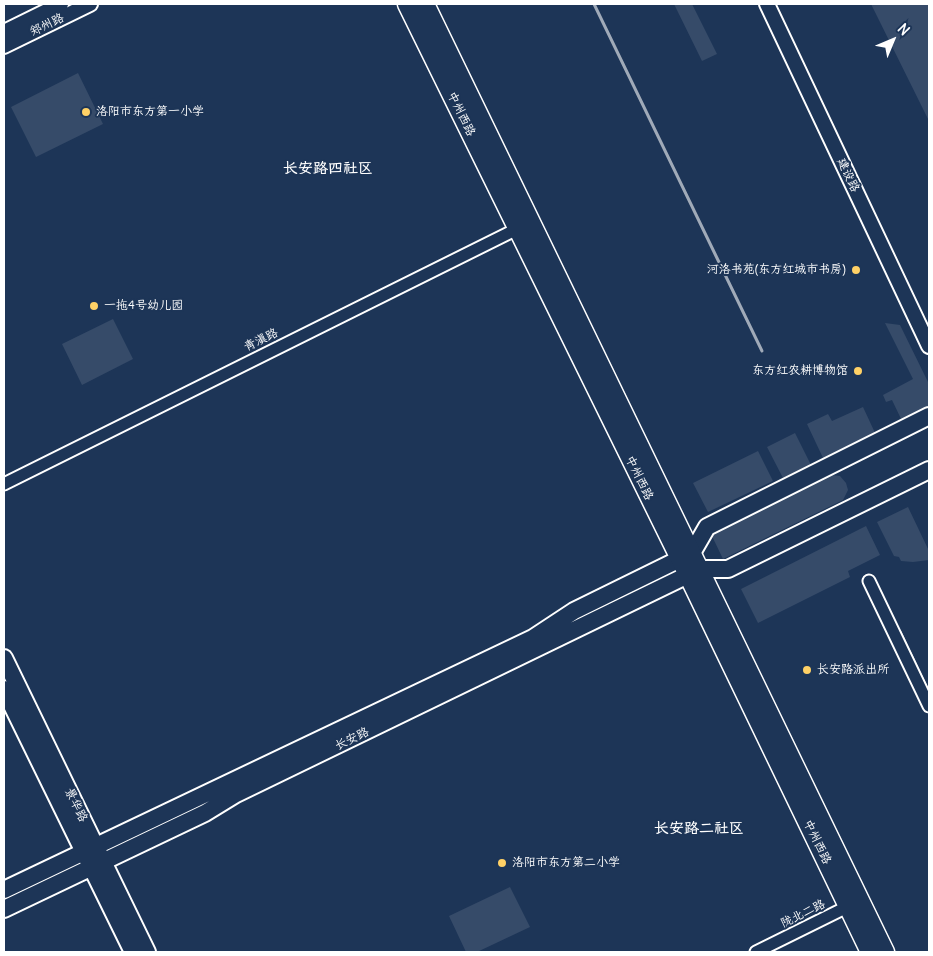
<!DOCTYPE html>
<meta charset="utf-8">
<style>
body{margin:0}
#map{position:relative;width:933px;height:956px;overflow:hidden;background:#1d3557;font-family:Delius,sans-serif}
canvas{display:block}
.frame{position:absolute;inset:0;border:5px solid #fff;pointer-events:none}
.north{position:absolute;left:868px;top:15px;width:50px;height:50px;-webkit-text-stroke:4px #1d3557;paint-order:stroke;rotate:45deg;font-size:14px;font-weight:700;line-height:20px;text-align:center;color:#fff}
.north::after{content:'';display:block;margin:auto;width:18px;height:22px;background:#fff;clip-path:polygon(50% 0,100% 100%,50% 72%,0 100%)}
</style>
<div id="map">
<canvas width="933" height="956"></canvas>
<div class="frame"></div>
<div class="north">N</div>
</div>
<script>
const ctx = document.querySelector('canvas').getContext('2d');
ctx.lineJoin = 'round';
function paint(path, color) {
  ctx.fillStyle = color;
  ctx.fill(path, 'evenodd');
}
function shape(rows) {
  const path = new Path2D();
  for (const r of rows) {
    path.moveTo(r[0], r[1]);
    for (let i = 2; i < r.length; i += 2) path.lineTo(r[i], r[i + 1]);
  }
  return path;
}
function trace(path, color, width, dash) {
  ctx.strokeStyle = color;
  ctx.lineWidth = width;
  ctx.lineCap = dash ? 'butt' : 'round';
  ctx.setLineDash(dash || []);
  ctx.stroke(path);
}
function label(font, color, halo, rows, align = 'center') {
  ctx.font = font + ' Delius,"LXGW WenKai TC",sans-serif';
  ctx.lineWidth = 4;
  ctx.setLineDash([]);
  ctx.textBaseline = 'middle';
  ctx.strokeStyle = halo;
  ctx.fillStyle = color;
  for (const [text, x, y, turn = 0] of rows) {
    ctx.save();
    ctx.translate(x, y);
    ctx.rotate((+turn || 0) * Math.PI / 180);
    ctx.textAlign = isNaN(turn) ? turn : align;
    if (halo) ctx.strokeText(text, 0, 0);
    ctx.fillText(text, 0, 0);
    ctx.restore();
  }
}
const green = shape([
 [674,4,692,4,717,54,702,61],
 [871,4,929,4,929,118,928,119],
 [78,73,103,124,36,157,11,107],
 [113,319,133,359,82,385,62,344],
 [885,323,900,325,929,384,929,410,903,423,892,400,886,402,883,395,913,379],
 [863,407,876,435,824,460,807,424,828,414,832,421],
 [795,433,811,465,783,478,767,447],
 [758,451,773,481,708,512,693,483],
 [831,475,840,476,846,483,848,490,843,500,723,559,711,534],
 [908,507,929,551,929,560,913,562,901,561,899,557,894,556,877,522],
 [866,526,880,555,848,571,850,577,758,623,741,589],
 [510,887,530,927,477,952,466,952,449,916]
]);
const stream = shape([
 [594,4,762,351],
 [900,632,929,693]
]);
const minor = shape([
 [4,484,523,226],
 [869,581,929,706],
 [756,952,853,904]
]);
const tertiary = shape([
 [767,4,929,346],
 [4,32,61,4],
 [4,46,90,4]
]);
const secondary = shape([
 [4,658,147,952],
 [4,689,133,952],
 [4,890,533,638,574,611,692,553,707,527,929,416],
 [4,909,205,813,236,794,700,569,728,569,929,470]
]);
const primary = shape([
 [407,4,688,575,870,952],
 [425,4,885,952]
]);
const markers = [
 [86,112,5,"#ffd166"],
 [856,270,5,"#ffd166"],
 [94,306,5,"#ffd166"],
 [858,371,5,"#ffd166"],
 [807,670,5,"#ffd166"],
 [502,863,5,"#ffd166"]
];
const streetNames = [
 ["郑州路",47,25,-26],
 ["中州西路",461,114,64],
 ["建设路",848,175,65],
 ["青滇路",261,340,-26],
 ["中州西路",639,478,64],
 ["长安路",352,739,-26],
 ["景华路",76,805,64],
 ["中州西路",817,842,64],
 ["陇北二路",803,914,-26]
];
const poiNames = [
 ["洛阳市东方第一小学",96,112],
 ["河洛书苑(东方红城市书房)",846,270,"right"],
 ["一拖4号幼儿园",104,306],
 ["东方红农耕博物馆",848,371,"right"],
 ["长安路派出所",817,670],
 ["洛阳市东方第二小学",512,863]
];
const quarterNames = [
 ["长安路四社区",328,169],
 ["长安路二社区",699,829]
];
paint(green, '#364b69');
trace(stream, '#a0aab8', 3);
trace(minor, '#fff', 15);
trace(tertiary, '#fff', 18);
trace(secondary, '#fff', 20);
trace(primary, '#fff', 21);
trace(minor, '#1d3557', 11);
trace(tertiary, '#1d3557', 14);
trace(secondary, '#1d3557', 16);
trace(primary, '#1d3557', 18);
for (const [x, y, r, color] of markers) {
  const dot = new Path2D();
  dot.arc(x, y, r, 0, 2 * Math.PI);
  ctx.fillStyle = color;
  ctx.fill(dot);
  trace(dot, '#1d3557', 2);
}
label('12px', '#fff', '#1d3557', streetNames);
label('12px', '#fff', '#1d3557', poiNames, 'left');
label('bold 15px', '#fff', '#1d3557', quarterNames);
</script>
